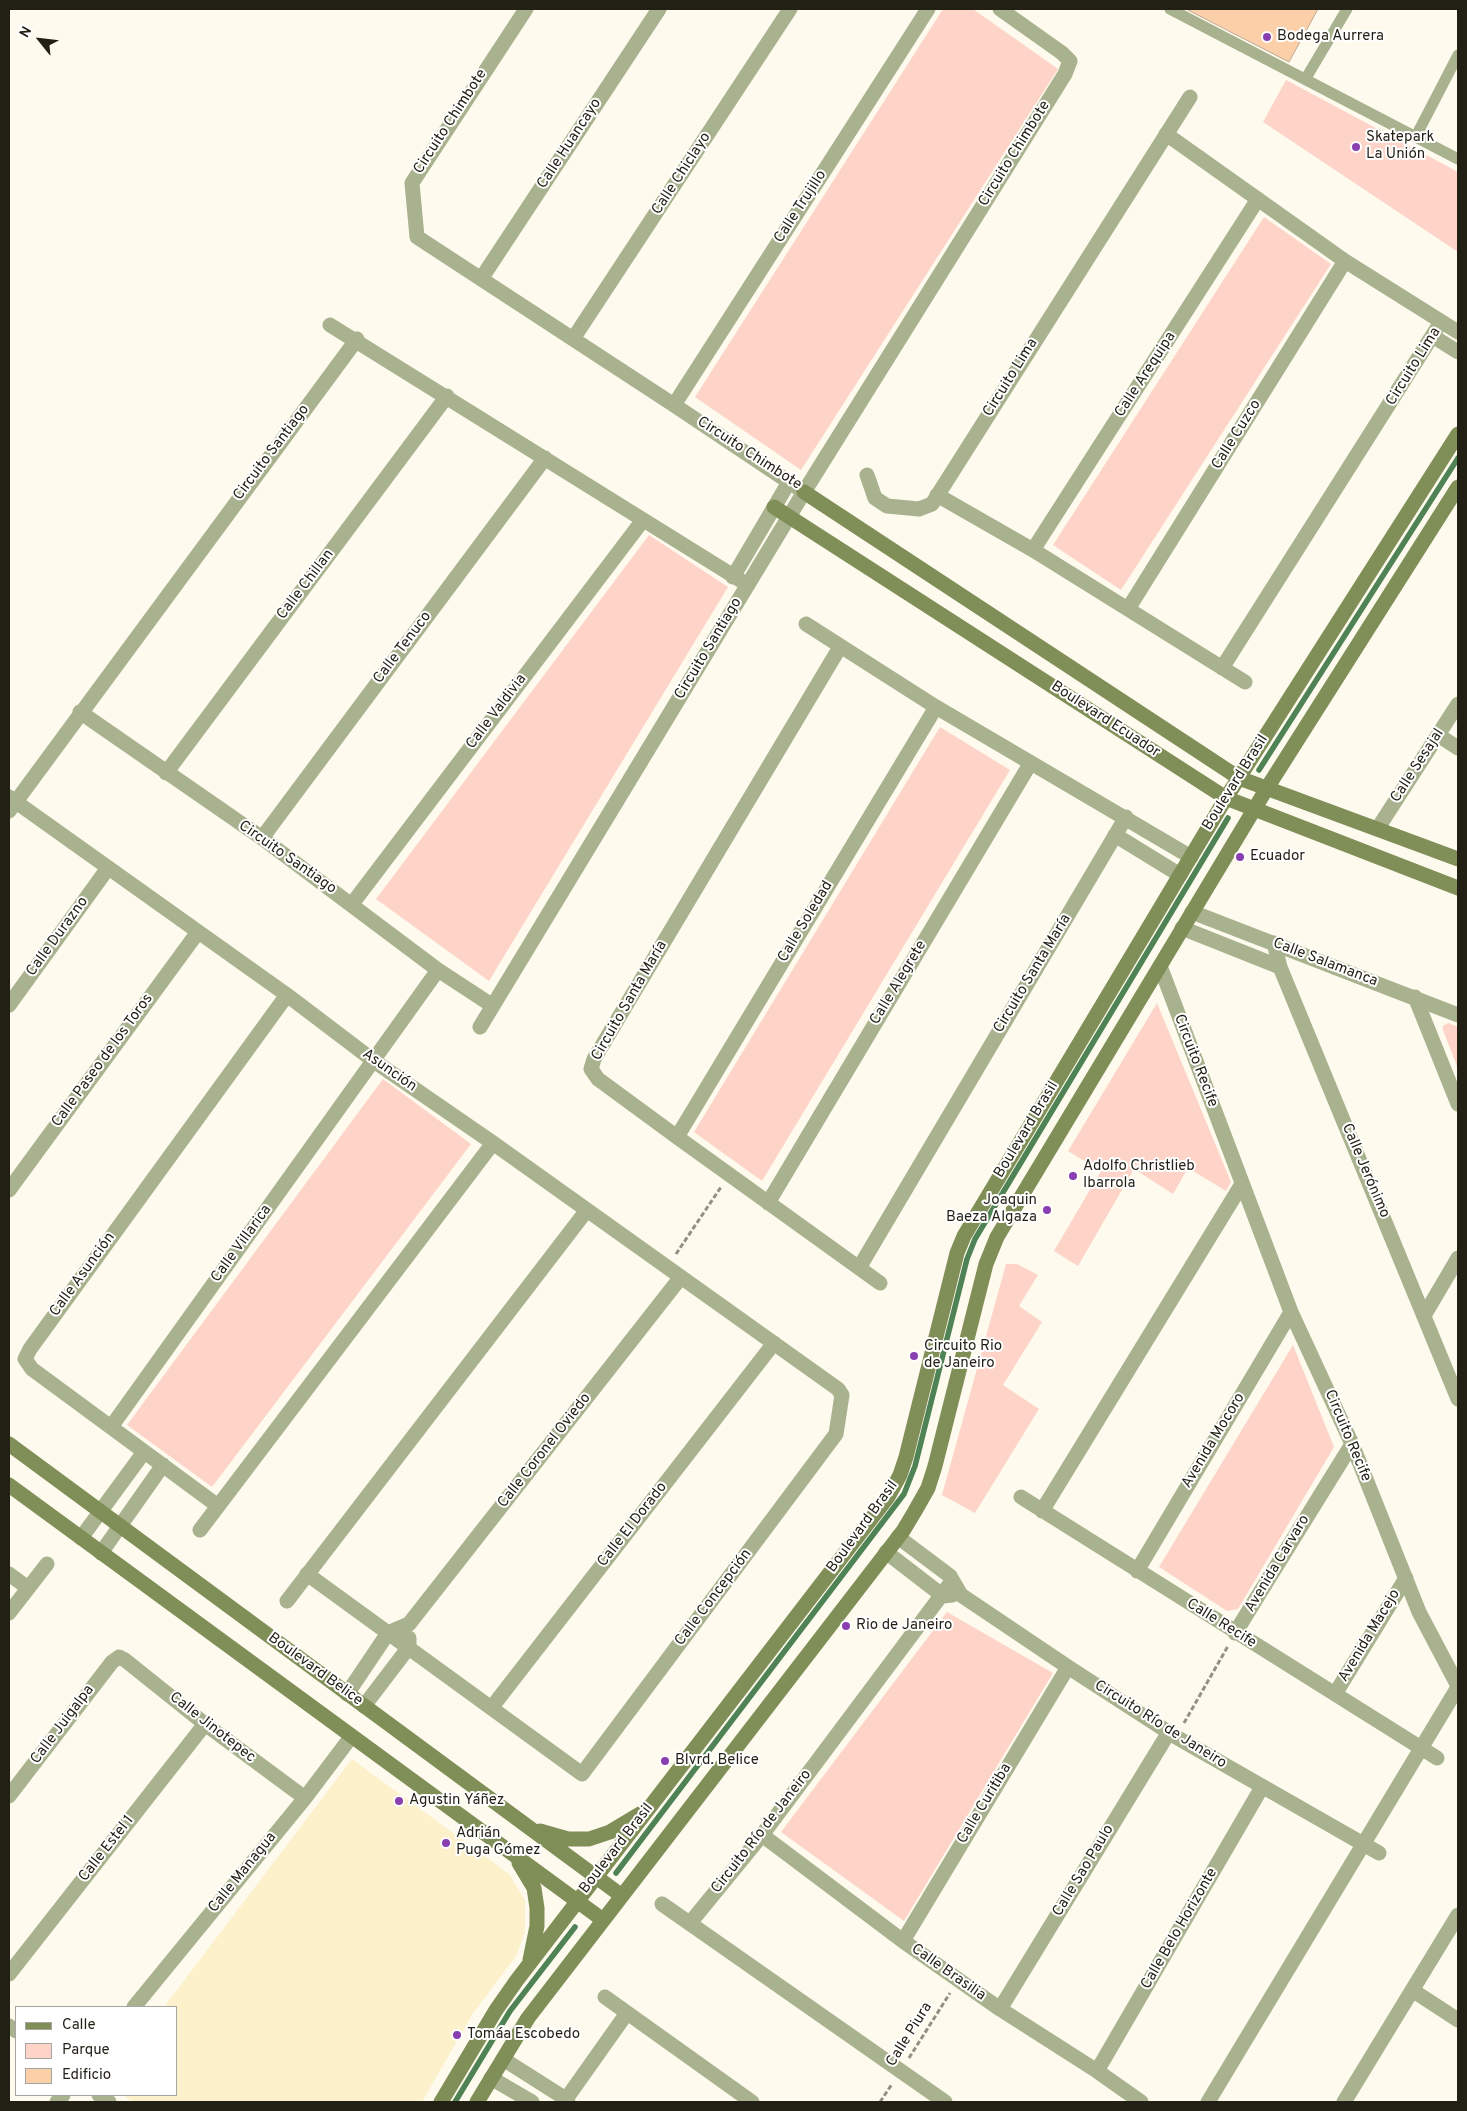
<!DOCTYPE html>
<meta charset="utf-8">
<style>
body{margin:0}
#map{position:relative;width:1467px;height:2111px;overflow:hidden;background:#fefaee;font-family:Overpass,sans-serif}
canvas{display:block}
.frame{position:absolute;inset:0;border:10px solid #221f14;pointer-events:none}
.legend{position:absolute;left:15px;top:2006px;width:162px;height:90px;box-sizing:border-box;background:#fff;border:1px solid #a7a5a1;margin:0;padding:6px 9px;list-style:none;font-size:15px;color:#221f14}
.legend li{display:flex;align-items:center;gap:10px;height:25px}
.legend b{width:25px;border:1px solid #a7a5a1}
.north{position:absolute;left:15px;top:15px;width:50px;height:50px;-webkit-text-stroke:4px #fff;paint-order:stroke;rotate:299deg;font-size:14px;font-weight:700;line-height:20px;text-align:center;color:#221f14}
.north::after{content:'';display:block;margin:auto;width:18px;height:22px;background:#221f14;clip-path:polygon(50% 0,100% 100%,50% 72%,0 100%)}
</style>
<div id="map">
<canvas width="1467" height="2111"></canvas>
<div class="frame"></div>
<ul class="legend">
<li><b style="height:6px;background:#808f58"></b>Calle</li>
<li><b style="height:14px;background:#fed4c8"></b>Parque</li>
<li><b style="height:14px;background:#fbd0a9"></b>Edificio</li>
</ul>
<div class="north">N</div>
</div>
<script>
const ctx = document.querySelector('canvas').getContext('2d');
ctx.lineJoin = 'round';
function paint(path, color) {
  ctx.fillStyle = color;
  ctx.fill(path, 'evenodd');
}
function shape(rows) {
  const path = new Path2D();
  for (const r of rows) {
    path.moveTo(r[0], r[1]);
    for (let i = 2; i < r.length; i += 2) path.lineTo(r[i], r[i + 1]);
  }
  return path;
}
function trace(path, color, width, dash) {
  ctx.strokeStyle = color;
  ctx.lineWidth = width;
  ctx.lineCap = dash ? 'butt' : 'round';
  ctx.setLineDash(dash || []);
  ctx.stroke(path);
}
function label(font, color, halo, rows, align = 'center') {
  ctx.font = font + ' Overpass,sans-serif';
  ctx.lineWidth = 4;
  ctx.setLineDash([]);
  ctx.textBaseline = 'middle';
  ctx.strokeStyle = halo;
  ctx.fillStyle = color;
  for (const [text, x, y, turn = 0] of rows) {
    ctx.save();
    ctx.translate(x, y);
    ctx.rotate((+turn || 0) * Math.PI / 180);
    ctx.textAlign = isNaN(turn) ? turn : align;
    if (halo) ctx.strokeText(text, 0, 0);
    ctx.fillText(text, 0, 0);
    ctx.restore();
  }
}
const built = shape([
 [352,1759,509,1874,525,1900,525,1932,516,1956,472,2015,422,2102,132,2102,123,2095,176,2095,176,2007,164,2007]
]);
const green = shape([
 [943,9,973,9,1058,69,801,470,695,397],
 [1286,80,1458,172,1458,252,1263,122],
 [1264,217,1331,264,1121,590,1053,545],
 [649,535,728,587,489,981,376,899],
 [940,727,1010,770,762,1181,694,1132],
 [1157,1003,1231,1182,1226,1191,1188,1168,1173,1194,1134,1169,1078,1266,1054,1251,1101,1171,1068,1151],
 [1448,1023,1458,1027,1458,1069,1443,1030,1443,1026],
 [383,1079,471,1144,212,1487,127,1425],
 [1006,1264,1017,1264,1038,1275,1019,1306,1042,1322,1003,1385,1039,1409,975,1513,942,1495],
 [1293,1345,1334,1447,1238,1609,1227,1611,1159,1567],
 [947,1612,1053,1673,904,1921,781,1832]
]);
const stream = shape([
 [1259,770,1458,458],
 [616,1873,904,1494,915,1466,967,1259,975,1239,1228,818],
 [455,2102,510,2011,575,1927]
]);
const building = shape([
 [1186,9,1318,9,1289,62,1186,9]
]);
const path = shape([
 [676,1254,721,1187],
 [1184,1723,1228,1646],
 [909,2058,950,1993],
 [880,2102,892,2084]
]);
const lane = shape([
 [1170,9,1458,159],
 [1306,78,1347,9],
 [1416,136,1458,55]
]);
const street = shape([
 [526,9,412,183,417,237,674,405,804,492],
 [1166,134,1345,261,1458,332],
 [481,279,659,9],
 [330,325,748,585],
 [1434,337,1458,352],
 [573,339,790,9],
 [674,405,928,9],
 [867,475,875,498,887,506,919,509,932,504,1190,97],
 [937,495,1033,550,1245,682],
 [1033,550,1258,199],
 [733,577,789,482],
 [1128,609,1345,261],
 [806,624,936,707,1191,857],
 [840,647,594,1059,591,1069,598,1079,677,1137,880,1283],
 [1222,668,1441,322],
 [80,712,262,838,438,970,493,1006],
 [1438,735,1458,748],
 [166,773,447,396],
 [9,797,287,995,374,1061,493,1143,838,1389,842,1395,836,1434,582,1774,307,1574],
 [9,811,357,339],
 [1378,828,1458,704],
 [1115,835,1180,875],
 [262,838,545,458],
 [352,904,643,520],
 [1192,912,1458,1015],
 [1182,928,1280,967],
 [1274,943,1280,967,1458,1399],
 [1160,966,1291,1312,1352,1444,1419,1612,1458,1686],
 [1415,997,1458,1104],
 [9,1005,108,868],
 [480,1027,804,492,1065,74,1070,61,1062,53,1000,9],
 [677,1137,936,707],
 [9,1190,198,932],
 [768,1203,1030,764],
 [859,1268,1126,817],
 [1425,1314,1458,1258],
 [111,1427,438,970],
 [1021,1497,1437,1758],
 [218,1506,32,1369,25,1359,30,1349,287,995],
 [1042,1511,1242,1184],
 [200,1530,493,1143],
 [898,1537,950,1576,961,1595,1068,1667,1176,1737,1379,1853],
 [81,1538,144,1452],
 [886,1552,943,1596,952,1595],
 [101,1553,163,1465],
 [1137,1571,1291,1312],
 [9,1574,28,1588],
 [287,1601,587,1210],
 [9,1613,47,1564],
 [1235,1633,1352,1444],
 [347,1694,388,1633,409,1624,681,1277],
 [1335,1694,1406,1578],
 [364,1706,409,1647,409,1638],
 [492,1707,774,1343],
 [9,1796,112,1662,119,1657,125,1660,205,1724,305,1798],
 [762,1835,903,1941,1000,2009,1097,2071,1141,2102],
 [662,1904,945,2102],
 [690,1923,762,1835,952,1581],
 [903,1941,1068,1667],
 [9,1974,205,1724],
 [1412,1990,1458,2020],
 [605,1997,752,2102],
 [134,2007,305,1798,351,1737],
 [1000,2009,1169,1732],
 [9,2026,16,2031],
 [503,2059,566,2099,568,2102],
 [1097,2071,1262,1787],
 [491,2078,532,2102],
 [99,2095,109,2102],
 [57,2102,63,2095],
 [564,2102,627,2013],
 [1208,2102,1458,1687],
 [1344,2102,1458,1915]
]);
const secondary = shape([
 [804,492,1239,778,1458,859],
 [774,507,1226,798,1458,888],
 [9,1444,622,1896],
 [9,1485,603,1920],
 [540,1831,568,1839,589,1839,610,1832,640,1814],
 [519,1863,534,1888,537,1908,537,1926,530,1960],
 [441,2102,496,2010,517,1980,888,1497,900,1475,906,1457,957,1253,964,1236,1226,798,1458,434],
 [477,2102,528,2018,903,1531,915,1511,928,1488,935,1466,986,1264,997,1237,1267,788,1458,487]
]);
const markers = [
 [1267,37,5,"#893fb0"],
 [1356,147,5,"#893fb0"],
 [1240,857,5,"#893fb0"],
 [1073,1176,5,"#893fb0"],
 [1047,1210,5,"#893fb0"],
 [914,1356,5,"#893fb0"],
 [846,1626,5,"#893fb0"],
 [665,1761,5,"#893fb0"],
 [399,1801,5,"#893fb0"],
 [446,1843,5,"#893fb0"],
 [457,2035,5,"#893fb0"]
];
const poiNames = [
 ["Bodega Aurrera",1277,37],
 ["Skatepark",1366,138],
 ["La Unión",1366,155],
 ["Ecuador",1250,857],
 ["Adolfo Christlieb",1083,1167],
 ["Ibarrola",1083,1184],
 ["Joaquin",1037,1201,"right"],
 ["Baeza Algaza",1037,1218,"right"],
 ["Circuito Rio",924,1347],
 ["de Janeiro",924,1364],
 ["Rio de Janeiro",856,1626],
 ["Blvrd. Belice",675,1761],
 ["Agustin Yáñez",409,1801],
 ["Adrián",456,1834],
 ["Puga Gómez",456,1851],
 ["Tomáa Escobedo",467,2035]
];
const streetNames = [
 ["Circuito Chimbote",451,122,-57],
 ["Calle Huancayo",570,144,-57],
 ["Circuito Chimbote",1015,154,-58],
 ["Calle Chiclayo",682,174,-57],
 ["Calle Trujillo",801,207,-57],
 ["Circuito Lima",1414,367,-58],
 ["Calle Arequipa",1146,375,-57],
 ["Circuito Lima",1011,378,-58],
 ["Calle Cuzco",1237,435,-58],
 ["Circuito Santiago",272,453,-53],
 ["Circuito Chimbote",749,454,33],
 ["Calle Chillan",306,585,-53],
 ["Calle Tenuco",403,648,-53],
 ["Circuito Santiago",709,649,-59],
 ["Calle Valdivia",497,712,-53],
 ["Boulevard Ecuador",1105,720,33],
 ["Calle Sesajal",1418,766,-57],
 ["Boulevard Brasil",1236,783,-58],
 ["Circuito Santiago",287,858,35],
 ["Calle Soledad",806,922,-59],
 ["Calle Durazno",58,937,-54],
 ["Calle Salamanca",1325,963,21],
 ["Circuito Santa María",1033,974,-59],
 ["Calle Alegrete",899,983,-59],
 ["Circuito Santa María",630,1001,-60],
 ["Calle Paseo de los Toros",103,1061,-54],
 ["Circuito Recife",1195,1061,69],
 ["Asunción",389,1071,35],
 ["Boulevard Brasil",1027,1130,-59],
 ["Calle Jerónimo",1365,1171,67],
 ["Calle Villarica",242,1244,-54],
 ["Calle Asunción",83,1275,-54],
 ["Circuito Recife",1347,1436,67],
 ["Avenida Mocoro",1214,1441,-59],
 ["Calle Coronel Oviedo",545,1451,-52],
 ["Calle El Dorado",633,1525,-52],
 ["Boulevard Brasil",863,1527,-54],
 ["Avenida Carvaro",1278,1564,-59],
 ["Calle Concepción",714,1598,-53],
 ["Calle Recife",1221,1624,32],
 ["Avenida Macejo",1370,1636,-59],
 ["Boulevard Belice",315,1670,36],
 ["Calle Juigalpa",63,1725,-53],
 ["Circuito Río de Janeiro",1160,1725,32],
 ["Calle Jinotepec",212,1728,38],
 ["Calle Curitiba",985,1804,-59],
 ["Circuito Río de Janeiro",762,1832,-52],
 ["Calle Estel 1",107,1849,-52],
 ["Boulevard Brasil",617,1849,-52],
 ["Calle Sao Paulo",1084,1871,-59],
 ["Calle Managua",243,1873,-51],
 ["Calle Belo Horizonte",1180,1929,-60],
 ["Calle Brasilia",948,1973,35],
 ["Calle Piura",910,2035,-58]
];
paint(built, '#fcf1cb');
paint(green, '#fed4c8');
trace(stream, '#4f8355', 5.5);
paint(building, '#fbd0a9');
trace(building, '#bea792', 1);
trace(path, '#939084', 3, [5, 2.5]);
trace(lane, '#a8b28e', 11);
trace(street, '#a8b28e', 15);
trace(secondary, '#808f58', 15);
for (const [x, y, r, color] of markers) {
  const dot = new Path2D();
  dot.arc(x, y, r, 0, 2 * Math.PI);
  ctx.fillStyle = color;
  ctx.fill(dot);
  trace(dot, '#fff', 2);
}
label('15px', '#221f14', '#fff', poiNames, 'left');
label('15px', '#221f14', '#fff', streetNames);
</script>
